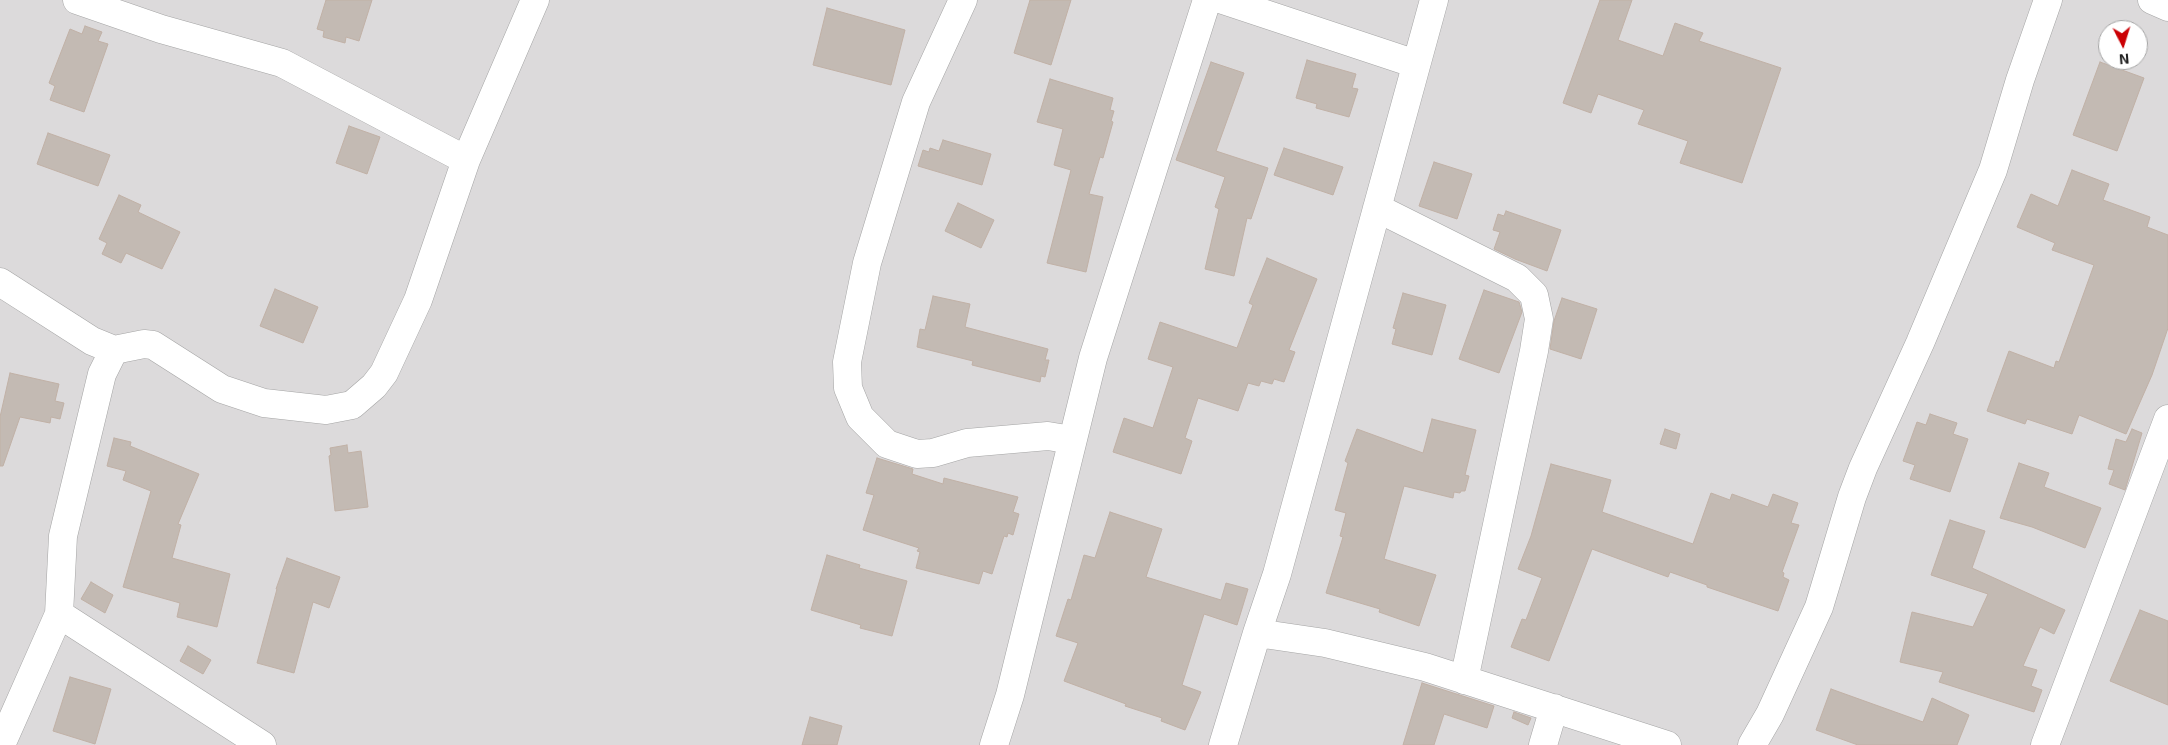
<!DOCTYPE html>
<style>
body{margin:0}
#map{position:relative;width:2168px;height:745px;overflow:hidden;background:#efebe3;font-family:"Exo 2",sans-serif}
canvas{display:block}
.north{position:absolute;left:2098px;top:20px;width:50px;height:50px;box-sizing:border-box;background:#fff;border:1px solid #a5a5a5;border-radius:50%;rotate:175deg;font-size:14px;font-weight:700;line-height:20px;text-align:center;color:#1e1e1e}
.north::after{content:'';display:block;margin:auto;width:18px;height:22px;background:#cb0004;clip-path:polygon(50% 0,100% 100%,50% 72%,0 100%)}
</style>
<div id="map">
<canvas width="2168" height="745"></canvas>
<div class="north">N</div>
</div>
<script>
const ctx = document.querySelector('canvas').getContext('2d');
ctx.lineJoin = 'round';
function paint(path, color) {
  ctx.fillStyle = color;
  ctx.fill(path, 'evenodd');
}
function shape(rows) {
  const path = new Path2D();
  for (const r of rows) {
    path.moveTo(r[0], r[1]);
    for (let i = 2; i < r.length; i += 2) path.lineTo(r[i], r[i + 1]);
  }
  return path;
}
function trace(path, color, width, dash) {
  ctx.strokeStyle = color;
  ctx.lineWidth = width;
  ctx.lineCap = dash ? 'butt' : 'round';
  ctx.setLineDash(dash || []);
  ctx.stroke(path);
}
const residential = shape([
 [0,0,2168,0,2168,745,0,745],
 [2108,30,2138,30,2138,60,2108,60]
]);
const building = shape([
 [326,0,372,0,359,41,346,37,345,43,323,37,324,31,317,29,326,0],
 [1030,0,1071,0,1051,65,1014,53,1030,0],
 [1600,0,1632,0,1618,40,1663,56,1675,23,1703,33,1699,41,1781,68,1742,183,1680,163,1688,141,1638,124,1644,110,1598,94,1591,113,1563,103,1600,0],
 [827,8,905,30,891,85,813,65,827,8],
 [85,26,102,32,98,41,108,44,84,112,50,100,55,86,49,83,70,29,82,34,85,26],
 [1307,60,1356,74,1352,88,1358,89,1349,117,1316,108,1317,104,1296,98,1307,60],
 [1211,62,1244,73,1216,151,1268,168,1251,219,1247,218,1234,276,1205,269,1219,209,1215,207,1225,177,1176,160,1211,62],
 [2100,62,2144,78,2117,151,2073,135,2100,62],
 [1050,79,1113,98,1110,110,1114,111,1111,121,1113,122,1103,158,1100,157,1089,194,1103,197,1086,272,1047,263,1071,170,1054,165,1063,129,1037,122,1050,79],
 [349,126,380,137,367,174,336,163,349,126],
 [48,133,110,155,98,186,37,164,48,133],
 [943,140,991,154,982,185,918,166,923,150,929,152,930,148,939,151,943,140],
 [1284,148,1343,167,1333,195,1274,175,1284,148],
 [1434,162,1472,174,1457,219,1419,206,1434,162],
 [2072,170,2109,184,2103,200,2150,217,2147,227,2168,235,2168,328,2152,375,2126,434,2079,415,2072,434,2027,419,2025,424,1987,411,2009,351,2054,368,2056,361,2059,362,2094,265,2052,250,2055,243,2017,227,2031,194,2058,206,2072,170],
 [119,195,141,205,138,212,180,232,162,269,126,253,121,263,102,254,107,243,99,239,119,195],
 [958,203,994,220,981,248,945,231,958,203],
 [1506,211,1561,230,1547,271,1515,259,1494,249,1500,232,1493,230,1498,214,1504,216,1506,211],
 [1267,258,1317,279,1289,350,1295,352,1284,382,1274,379,1272,384,1261,381,1259,386,1248,383,1238,411,1198,398,1185,438,1192,441,1181,474,1113,452,1124,418,1153,428,1173,367,1148,359,1160,322,1237,348,1253,305,1249,303,1267,258],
 [275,289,318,307,303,343,260,326,275,289],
 [1484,290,1519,302,1522,312,1499,373,1459,359,1484,290],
 [1403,293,1446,305,1432,355,1392,344,1396,329,1393,328,1403,293],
 [933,296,970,304,965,327,1048,349,1045,360,1049,360,1045,377,1041,376,1040,382,972,365,973,361,917,347,920,329,925,330,933,296],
 [1562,298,1597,309,1581,359,1550,349,1554,321,1562,298],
 [10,373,59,384,55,401,64,403,60,419,51,417,50,423,20,417,3,466,0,466,0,417,10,373],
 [1930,414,1957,423,1953,434,1968,439,1950,492,1910,479,1915,465,1903,461,1917,422,1926,425,1930,414],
 [1432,419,1476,430,1465,475,1469,476,1465,491,1461,491,1460,493,1454,492,1453,498,1404,486,1384,559,1436,575,1419,626,1379,612,1380,609,1326,593,1343,537,1340,536,1346,513,1335,510,1348,463,1345,461,1357,429,1423,453,1432,419],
 [1665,429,1680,434,1676,449,1660,444,1665,429],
 [2132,429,2142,433,2125,490,2109,484,2114,470,2108,469,2116,439,2126,442,2132,429],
 [114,438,131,442,130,446,199,474,178,524,181,525,172,558,230,574,217,627,177,617,180,603,123,587,151,491,123,480,126,471,107,466,114,438],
 [347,445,348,453,361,451,368,507,335,511,329,456,331,455,330,448,347,445],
 [877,458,913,469,912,474,943,484,944,478,1018,497,1013,512,1019,514,1013,535,1008,533,1007,537,1004,536,992,574,983,571,979,584,916,568,920,552,917,551,919,548,863,530,874,495,866,493,877,458],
 [2019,463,2049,473,2044,487,2101,508,2085,548,2032,527,2000,518,2019,463],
 [1551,464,1611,480,1602,512,1693,544,1711,493,1730,500,1732,494,1768,507,1773,494,1798,503,1791,523,1799,525,1782,572,1784,573,1783,577,1789,580,1778,611,1707,587,1707,585,1670,572,1668,577,1592,549,1549,661,1511,647,1522,619,1526,620,1542,578,1518,569,1531,536,1551,464],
 [1110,512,1162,529,1146,577,1221,600,1226,583,1248,589,1237,625,1204,614,1182,685,1201,692,1185,730,1161,721,1162,718,1125,706,1126,704,1064,681,1078,643,1056,636,1068,599,1071,600,1084,555,1095,558,1110,512],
 [1950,520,1985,531,1972,568,2065,610,2054,634,2040,627,2023,666,2037,670,2031,686,2042,690,2034,712,1939,682,1943,672,1900,662,1912,612,1973,627,1988,594,1931,575,1950,520],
 [827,555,860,565,859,568,907,581,892,636,860,628,861,625,811,610,827,555],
 [287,558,340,577,329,608,313,602,294,673,257,663,277,589,276,589,287,558],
 [91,582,113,595,105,613,81,599,91,582],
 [2140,610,2168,621,2168,705,2110,681,2140,610],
 [188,646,211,660,203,674,180,661,188,646],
 [70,677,111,689,95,744,53,731,70,677],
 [1422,683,1494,706,1487,728,1444,714,1434,745,1403,745,1422,683],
 [1831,689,1923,722,1932,698,1969,715,1957,745,1858,745,1816,730,1831,689],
 [1514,712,1531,718,1528,725,1512,718,1514,712],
 [810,717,842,726,837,745,802,745,810,717]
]);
const minor = shape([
 [77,0,161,29,282,63,466,160],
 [963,0,916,102,867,263,847,362,848,388,860,417,887,444,917,454,933,453,967,443,1048,436,1072,440],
 [1223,0,1416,64],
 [2152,0,2168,7],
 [1377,208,1517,278,1534,295,1539,319,1534,351,1464,680],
 [0,282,92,341,114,350,144,344,153,345,222,389,264,403,326,410,352,405,374,386,384,373,418,300,466,160,535,0],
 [59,614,262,745],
 [1257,633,1325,643,1425,667,1667,745],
 [1,745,59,614,63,536,102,374,114,350],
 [994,745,1010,695,1093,358,1207,0],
 [1223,745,1257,633,1277,574,1434,0],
 [1543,745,1554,708],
 [1752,745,1770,714,1819,607,1852,497,1863,468,1920,343,1993,170,2020,80,2048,0],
 [2045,745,2168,419]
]);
paint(residential, '#dcdadb');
paint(building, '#c3bab3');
trace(building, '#c1b1a6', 1);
trace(minor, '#a5a5a5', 29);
trace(minor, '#fff', 28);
</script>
